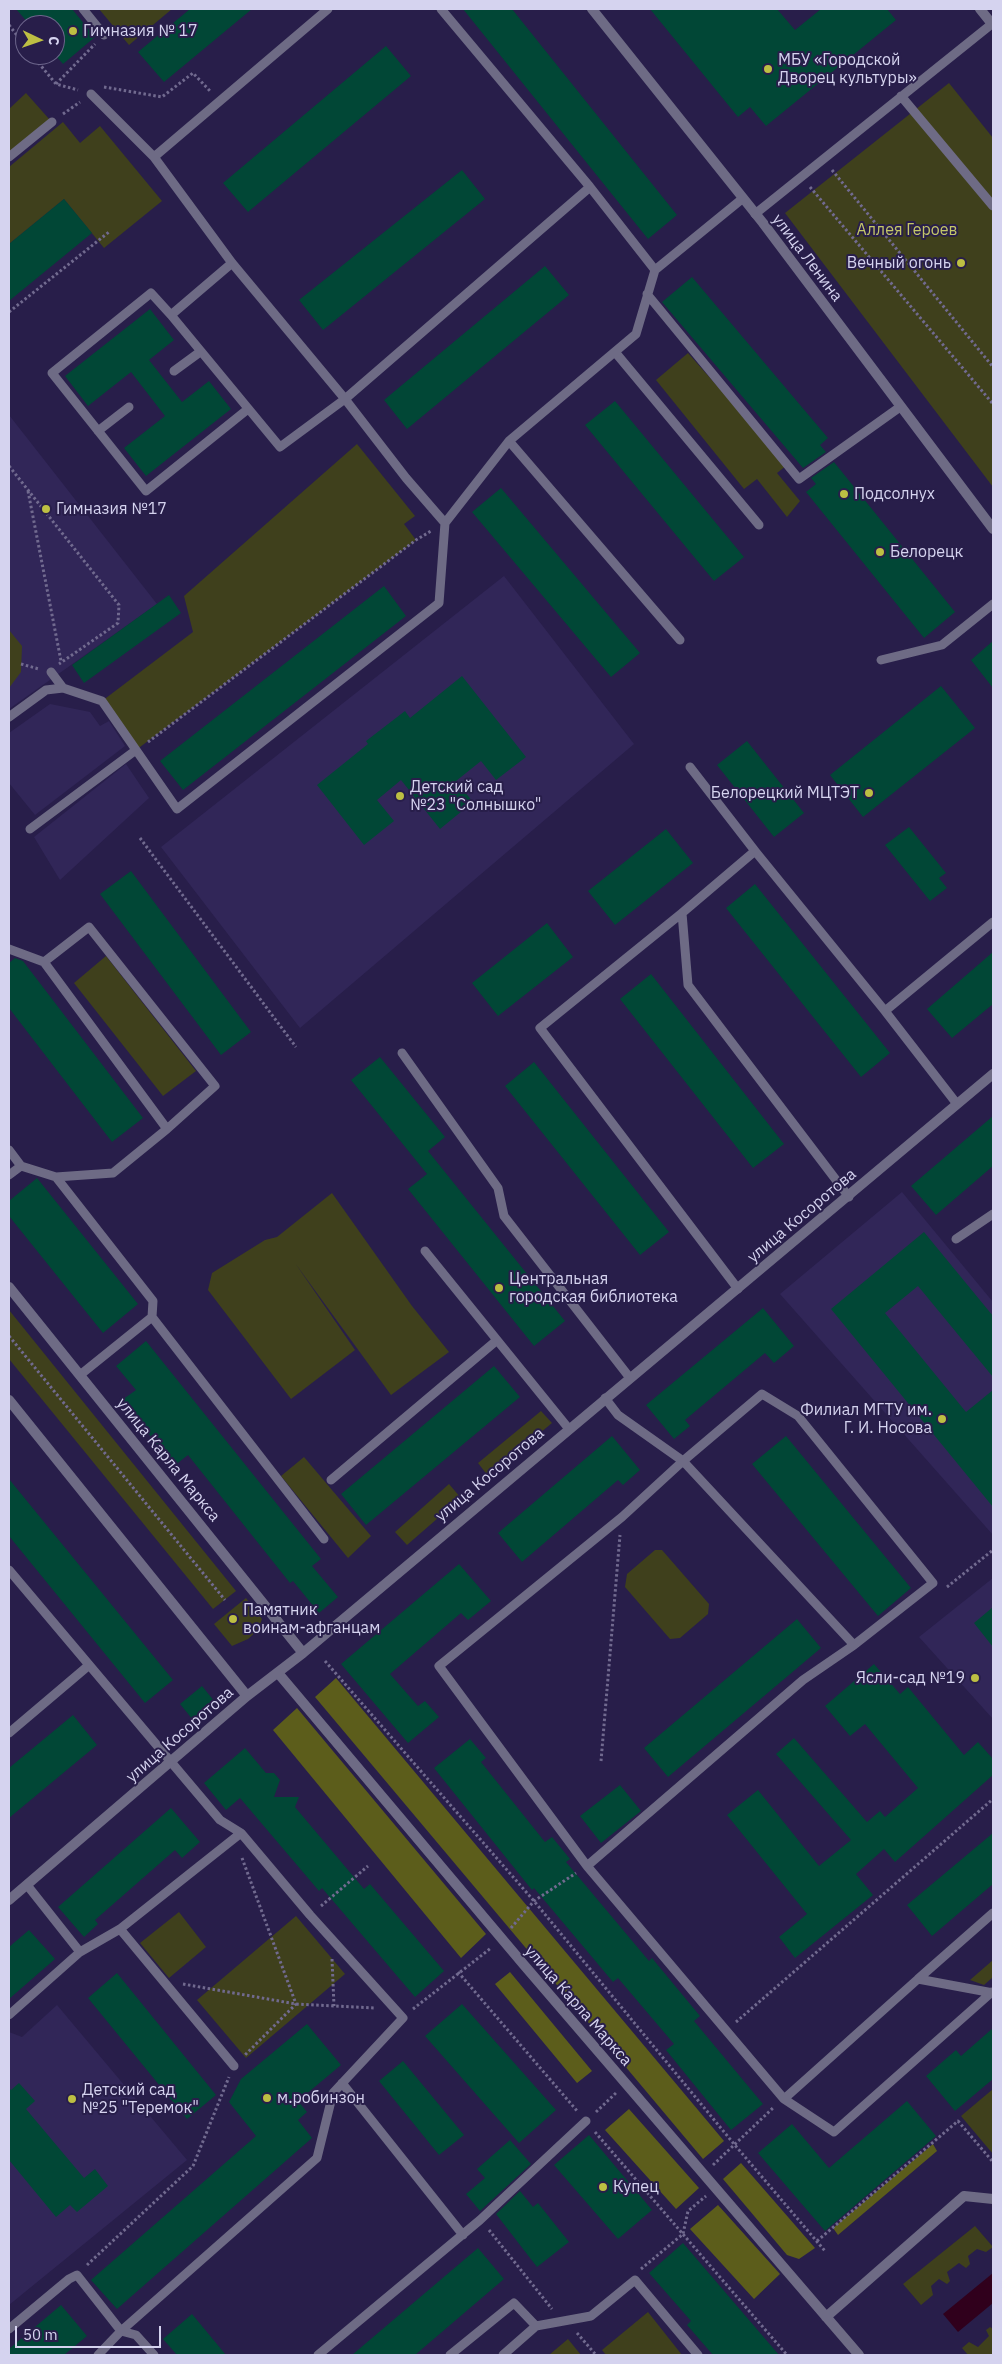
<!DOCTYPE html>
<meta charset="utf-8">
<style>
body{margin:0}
#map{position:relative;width:1002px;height:2364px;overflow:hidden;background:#281e4a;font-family:"IBM Plex Sans",sans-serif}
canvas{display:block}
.frame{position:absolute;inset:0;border:10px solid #d5d3ef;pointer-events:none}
.north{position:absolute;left:15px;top:15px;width:50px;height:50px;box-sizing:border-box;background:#281e4a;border:1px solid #6d668c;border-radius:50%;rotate:93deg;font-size:14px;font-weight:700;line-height:20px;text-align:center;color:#d5d3ef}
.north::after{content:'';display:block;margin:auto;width:18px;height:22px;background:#bdbf43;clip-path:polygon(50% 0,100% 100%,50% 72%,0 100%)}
.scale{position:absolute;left:15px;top:2326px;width:146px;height:22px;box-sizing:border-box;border:2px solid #d5d3ef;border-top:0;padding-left:6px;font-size:15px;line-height:18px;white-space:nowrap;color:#d5d3ef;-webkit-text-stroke:4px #281e4a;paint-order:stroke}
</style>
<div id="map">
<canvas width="1002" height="2364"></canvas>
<div class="frame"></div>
<div class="north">С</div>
<div class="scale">50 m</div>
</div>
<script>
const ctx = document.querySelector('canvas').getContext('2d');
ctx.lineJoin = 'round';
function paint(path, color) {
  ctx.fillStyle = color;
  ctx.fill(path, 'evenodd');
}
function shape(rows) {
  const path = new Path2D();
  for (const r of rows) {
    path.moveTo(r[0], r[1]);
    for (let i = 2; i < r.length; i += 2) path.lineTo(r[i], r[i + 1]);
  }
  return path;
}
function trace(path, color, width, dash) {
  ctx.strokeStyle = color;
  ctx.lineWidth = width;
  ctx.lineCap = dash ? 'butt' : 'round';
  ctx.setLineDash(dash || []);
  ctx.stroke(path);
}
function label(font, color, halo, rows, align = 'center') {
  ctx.font = font + ' "IBM Plex Sans",sans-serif';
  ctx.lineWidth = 4;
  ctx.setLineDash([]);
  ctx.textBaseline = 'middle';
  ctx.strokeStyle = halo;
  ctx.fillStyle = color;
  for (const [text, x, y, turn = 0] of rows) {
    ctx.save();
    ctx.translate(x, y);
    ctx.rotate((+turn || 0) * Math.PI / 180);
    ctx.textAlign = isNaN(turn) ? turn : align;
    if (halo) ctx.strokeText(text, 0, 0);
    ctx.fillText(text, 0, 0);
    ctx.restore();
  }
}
const built = shape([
 [9,415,157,604,9,709],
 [504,576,634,744,300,1028,161,847],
 [50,704,90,712,100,726,109,721,125,746,35,815,9,783,9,733],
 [126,764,149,798,60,880,34,837],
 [902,1192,993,1302,993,1535,780,1294],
 [993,1578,993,1719,919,1637],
 [57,2005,187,2160,9,2305,9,2032,22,2037]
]);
const green = shape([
 [99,9,172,9,129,45],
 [949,83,993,138,993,487,785,213],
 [26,93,50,120,9,155,9,109],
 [63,122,80,143,100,126,162,201,104,248,64,199,9,244,9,167],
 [688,353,787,465,777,473,800,501,787,517,757,479,744,489,656,380],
 [357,444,415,516,404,524,416,540,136,750,102,701,193,632,184,596],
 [9,630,22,646,21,672,9,688],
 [106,956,196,1071,163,1096,74,983],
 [332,1193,412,1306,449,1352,391,1395,295,1263,355,1350,291,1399,208,1290,212,1273,265,1240,277,1237],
 [9,1310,236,1591,213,1609,9,1359],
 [541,1411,552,1423,488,1476,478,1463],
 [304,1457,371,1536,348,1558,281,1476],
 [449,1484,461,1498,407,1545,395,1532],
 [655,1550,662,1550,709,1604,708,1614,680,1638,670,1639,625,1587,627,1574],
 [246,1598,262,1619,258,1630,248,1639,232,1646,214,1624],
 [179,1912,206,1947,169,1978,140,1943],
 [296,1916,345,1974,246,2058,197,2000],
 [993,1960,993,1977,984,1985,970,1980],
 [993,2089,993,2154,961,2116],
 [975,2226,993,2247,986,2252,977,2249,968,2256,970,2264,966,2268,959,2263,947,2272,950,2281,947,2284,939,2279,931,2286,933,2295,921,2305,903,2284],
 [648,2312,682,2355,606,2355,602,2350],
 [990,2327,993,2329,993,2355,968,2355,962,2348,969,2342,978,2347,989,2336,986,2330],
 [568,2339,581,2355,549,2355]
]);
const forest = shape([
 [336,1678,724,2141,703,2159,315,1697],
 [297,1708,486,1934,461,1958,273,1730],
 [510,1972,592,2071,577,2083,495,1984],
 [629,2109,699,2188,676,2209,605,2130],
 [933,2144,937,2151,838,2235,833,2228],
 [741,2163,815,2248,799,2259,787,2255,723,2179],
 [718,2205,780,2274,754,2299,690,2229]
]);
const water = shape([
 [993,2273,993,2303,958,2332,943,2314]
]);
const building = shape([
 [16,9,72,9,95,37,63,64,55,55,55,25,30,25],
 [190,9,252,9,164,82,138,52],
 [463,9,512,9,677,215,648,239],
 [650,9,777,9,795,30,821,9,887,9,896,20,766,126,750,107,738,117],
 [386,46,411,76,248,212,223,183],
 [462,170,485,199,323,330,299,300],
 [64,199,92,233,9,301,9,244],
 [545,266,569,295,407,429,384,400],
 [692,277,828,438,820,445,826,452,803,468,662,302],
 [150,309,174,340,149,360,182,402,209,381,231,409,146,476,124,448,165,416,131,372,88,406,65,376],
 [615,401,744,557,714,581,585,425],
 [834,462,955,612,924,638,806,492,816,484,811,478],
 [501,488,640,653,611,677,472,512],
 [384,586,406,616,183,790,160,761],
 [169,595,181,613,84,683,72,665],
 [993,641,993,688,971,660],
 [462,676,526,757,496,780,481,761,456,781,473,802,440,829,401,780,377,800,394,821,364,845,317,785,368,744,366,741,405,711,410,718],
 [941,686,975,728,863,817,830,775],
 [747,741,804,813,774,837,717,765],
 [909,827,946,873,939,878,947,888,930,901,885,845],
 [666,829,693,863,615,925,588,891],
 [131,871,251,1032,221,1055,100,894],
 [755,884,890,1053,861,1077,726,908],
 [547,923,573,957,498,1016,472,983],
 [993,952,993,1004,952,1038,927,1009],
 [15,958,23,961,143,1118,112,1142,9,1008,9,963],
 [651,974,784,1144,753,1168,620,999],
 [380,1057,445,1137,428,1151,565,1321,534,1346,408,1189,427,1174,351,1080],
 [534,1062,669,1232,640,1255,505,1086],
 [993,1116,993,1166,936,1215,911,1186],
 [37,1178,138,1304,103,1333,9,1216,9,1201],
 [924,1232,993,1316,993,1377,918,1286,885,1313,966,1412,993,1390,993,1507,831,1309],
 [763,1308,794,1346,774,1363,765,1353,685,1420,690,1426,674,1439,646,1405],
 [146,1341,321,1559,312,1566,338,1597,319,1613,293,1581,290,1583,188,1455,174,1466,122,1400,136,1390,116,1366],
 [494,1366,520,1397,366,1525,341,1494],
 [612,1436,640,1470,623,1485,618,1480,522,1562,498,1533],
 [786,1436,911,1588,878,1616,752,1464],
 [9,1479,173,1680,145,1703,9,1536],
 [459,1564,491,1601,468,1620,461,1613,390,1674,418,1706,425,1701,439,1717,408,1743,341,1664],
 [993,1607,993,1647,974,1623],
 [797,1619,821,1648,668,1777,644,1748],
 [874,1664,900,1694,908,1687,964,1755,978,1742,993,1759,993,1775,895,1862,884,1849,856,1874,873,1895,795,1958,779,1937,807,1914,727,1815,758,1790,819,1866,851,1840,776,1754,794,1738,867,1822,880,1811,885,1817,918,1788,865,1724,850,1736,825,1706],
 [202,1686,215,1702,193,1720,180,1704],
 [73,1715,97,1745,9,1818,9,1768],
 [470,1739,486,1758,481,1762,545,1842,552,1837,570,1859,566,1862,649,1961,652,1958,700,2016,694,2021,763,2104,731,2130,666,2050,674,2044,618,1978,613,1982,534,1888,532,1890,434,1768],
 [245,1748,266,1773,274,1773,280,1780,274,1797,299,1797,295,1807,364,1889,370,1884,444,1971,415,1997,322,1888,319,1891,240,1798,226,1810,204,1783],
 [620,1785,641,1811,601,1843,580,1816],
 [171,1808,200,1842,182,1858,175,1850,95,1920,98,1924,84,1937,58,1907],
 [993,1833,993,1884,932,1936,907,1905],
 [29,1930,55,1959,9,1999,9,1947],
 [117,1973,216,2095,187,2119,88,1998],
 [462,2004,556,2110,519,2143,425,2036],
 [307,2024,341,2065,298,2101,307,2112,298,2120,312,2138,117,2309,91,2280,256,2136,229,2102,241,2079],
 [993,2028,993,2079,955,2111,926,2076,956,2050,961,2056],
 [403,2061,464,2135,439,2155,379,2081],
 [19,2083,35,2101,26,2109,84,2178,95,2169,108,2186,77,2212,70,2205,56,2217,9,2160,9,2088,11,2090],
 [907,2101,936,2136,825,2231,758,2153,792,2124,829,2168],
 [589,2135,652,2210,618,2239,554,2165],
 [510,2140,531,2164,480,2211,466,2194,485,2178,477,2169],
 [520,2191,533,2207,538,2203,569,2242,537,2267,496,2214],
 [683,2243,779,2355,713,2355,687,2325,691,2321,649,2273],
 [478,2248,504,2279,415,2355,352,2355],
 [61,2305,87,2336,64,2355,9,2355,9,2349],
 [192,2314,226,2355,177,2355,163,2339]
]);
const path = shape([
 [9,25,25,46],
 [32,55,56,84,78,90],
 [56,84,95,44],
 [104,87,162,97,193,73,211,92],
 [63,114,80,102],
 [832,170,993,367],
 [810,187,993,404],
 [9,312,109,232],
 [9,466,119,605,118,623,59,664],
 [28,491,61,661],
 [21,664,39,669],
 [148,742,416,540,431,531],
 [140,838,296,1047],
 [9,1336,225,1600],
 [947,1587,993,1550],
 [325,1661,534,1901,734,2144,825,2251],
 [601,1761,620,1535],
 [242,1858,296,2004,244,2056],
 [321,1906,368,1866],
 [511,1928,534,1901,576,1873],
 [332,1959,334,2006],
 [458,1972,578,2112],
 [183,1984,296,2004,375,2008],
 [413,2009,491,1948],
 [736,2022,993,1799],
 [596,2112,617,2092],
 [595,2132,787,2355],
 [713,2165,774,2107],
 [489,2230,552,2309],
 [817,2241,958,2121,993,2162],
 [87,2265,193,2166,229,2077],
 [641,2269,683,2234,688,2211,706,2196],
 [577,2333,596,2355]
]);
const service = shape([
 [83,9,104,35],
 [441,9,590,187,655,270],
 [91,94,154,157],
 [901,96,993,206],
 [9,157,52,122],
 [755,214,993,23],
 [232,263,171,315,280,447,345,399,590,187],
 [647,294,799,479,900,407],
 [171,315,151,293,52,373,146,491,248,409],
 [615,352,759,525],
 [174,371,200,352],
 [98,431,129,407],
 [509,441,680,640],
 [445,523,509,441,636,334,655,270,742,199],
 [881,660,942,645,993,604],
 [51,672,63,688],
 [9,717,46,690,63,688,102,701,177,809,439,603,445,523,406,478,345,399,232,263,154,157,328,9],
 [690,767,755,851,885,1011,957,1104],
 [30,829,136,750],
 [755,851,682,913,688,985,849,1197],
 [682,913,540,1028,738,1289],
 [9,949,44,962],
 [885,1011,993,922],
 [402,1053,498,1188,504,1216,630,1378],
 [9,1150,21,1166],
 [9,1175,21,1166,56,1177,113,1173,167,1129,215,1086,89,927,44,962,167,1129],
 [56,1177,153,1301,152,1317,324,1539],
 [956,1239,993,1214],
 [425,1251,569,1429],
 [80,1375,152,1317],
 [605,1398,618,1415,683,1461,854,1645,803,1680,587,1866,784,2099,918,1979,993,1993],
 [331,1480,496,1341],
 [9,1570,220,1820,241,1833,310,1915,403,2018,333,2093,317,2158,121,2331,98,2355],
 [9,1733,88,1666],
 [587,1866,439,1666,622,1517,683,1461,762,1394,798,1416,933,1583,854,1645],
 [27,1885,80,1952,120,1929,241,1833],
 [120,1929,234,2066],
 [918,1979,993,1913],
 [9,2015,80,1952],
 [342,2083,463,2235],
 [784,2099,834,2132,992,1992],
 [536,2326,591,2316,635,2280,698,2355],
 [9,2329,69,2279,77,2275,121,2331,136,2335,154,2355],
 [318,2355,480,2220,586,2121],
 [450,2355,514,2303,536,2326,503,2355]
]);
const pedestrian = shape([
 [278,1673,524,1965,859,2355],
 [826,2317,964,2196,993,2199]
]);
const minor = shape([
 [980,9,992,24]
]);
const tertiary = shape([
 [592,9,763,223,993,529],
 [9,1287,303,1653],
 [9,1400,247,1696],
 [9,1900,247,1696,303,1653,993,1074]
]);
const markers = [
 [73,31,5,"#bdbf43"],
 [768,69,5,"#bdbf43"],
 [961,263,5,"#bdbf43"],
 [844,494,5,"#bdbf43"],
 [46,509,5,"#bdbf43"],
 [880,552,5,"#bdbf43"],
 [869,793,5,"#bdbf43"],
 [400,796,5,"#bdbf43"],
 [499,1288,5,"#bdbf43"],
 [942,1419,5,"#bdbf43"],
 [233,1619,5,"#bdbf43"],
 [975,1678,5,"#bdbf43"],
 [267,2098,5,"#bdbf43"],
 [72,2099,5,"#bdbf43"],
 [603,2187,5,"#bdbf43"]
];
const poiNames = [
 ["Гимназия № 17",83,31],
 ["МБУ «Городской",778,60],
 ["Дворец культуры»",778,78],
 ["Вечный огонь",951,263,"right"],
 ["Подсолнух",854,494],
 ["Гимназия №17",56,509],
 ["Белорецк",890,552],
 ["Детский сад",410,787],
 ["№23 \"Солнышко\"",410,805],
 ["Белорецкий МЦТЭТ",859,793,"right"],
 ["Центральная",509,1279],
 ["городская библиотека",509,1297],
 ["Филиал МГТУ им.",932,1410,"right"],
 ["Г. И. Носова",932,1428,"right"],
 ["Памятник",243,1610],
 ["воинам-афганцам",243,1628],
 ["Ясли-сад №19",965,1678,"right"],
 ["Детский сад",82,2090],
 ["№25 \"Теремок\"",82,2108],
 ["м.робинзон",277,2098],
 ["Купец",613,2187]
];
const parkNames = [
 ["Аллея Героев",907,230]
];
const streetNames = [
 ["улица Ленина",807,258,53],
 ["улица Косоротова",802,1216,-40],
 ["улица Карла Маркса",168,1460,51],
 ["улица Косоротова",490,1475,-40],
 ["улица Косоротова",180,1735,-41],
 ["улица Карла Маркса",578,2006,49]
];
paint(built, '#312658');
paint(green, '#3f401c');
paint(forest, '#5c5d1b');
paint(water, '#30001c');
paint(building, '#014736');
trace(path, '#716a8f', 3, [2.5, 2.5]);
trace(service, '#6e6b85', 9);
trace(pedestrian, '#6e6b85', 10);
trace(minor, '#6e6b85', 10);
trace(tertiary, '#6e6b85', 10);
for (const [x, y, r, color] of markers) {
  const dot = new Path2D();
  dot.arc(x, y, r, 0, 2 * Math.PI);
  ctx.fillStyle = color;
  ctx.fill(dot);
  trace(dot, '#281e4a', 2);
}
label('16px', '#d5d3ef', '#281e4a', poiNames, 'left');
label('16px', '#c4c769', '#281e4a', parkNames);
label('16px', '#d5d3ef', '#281e4a', streetNames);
</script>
